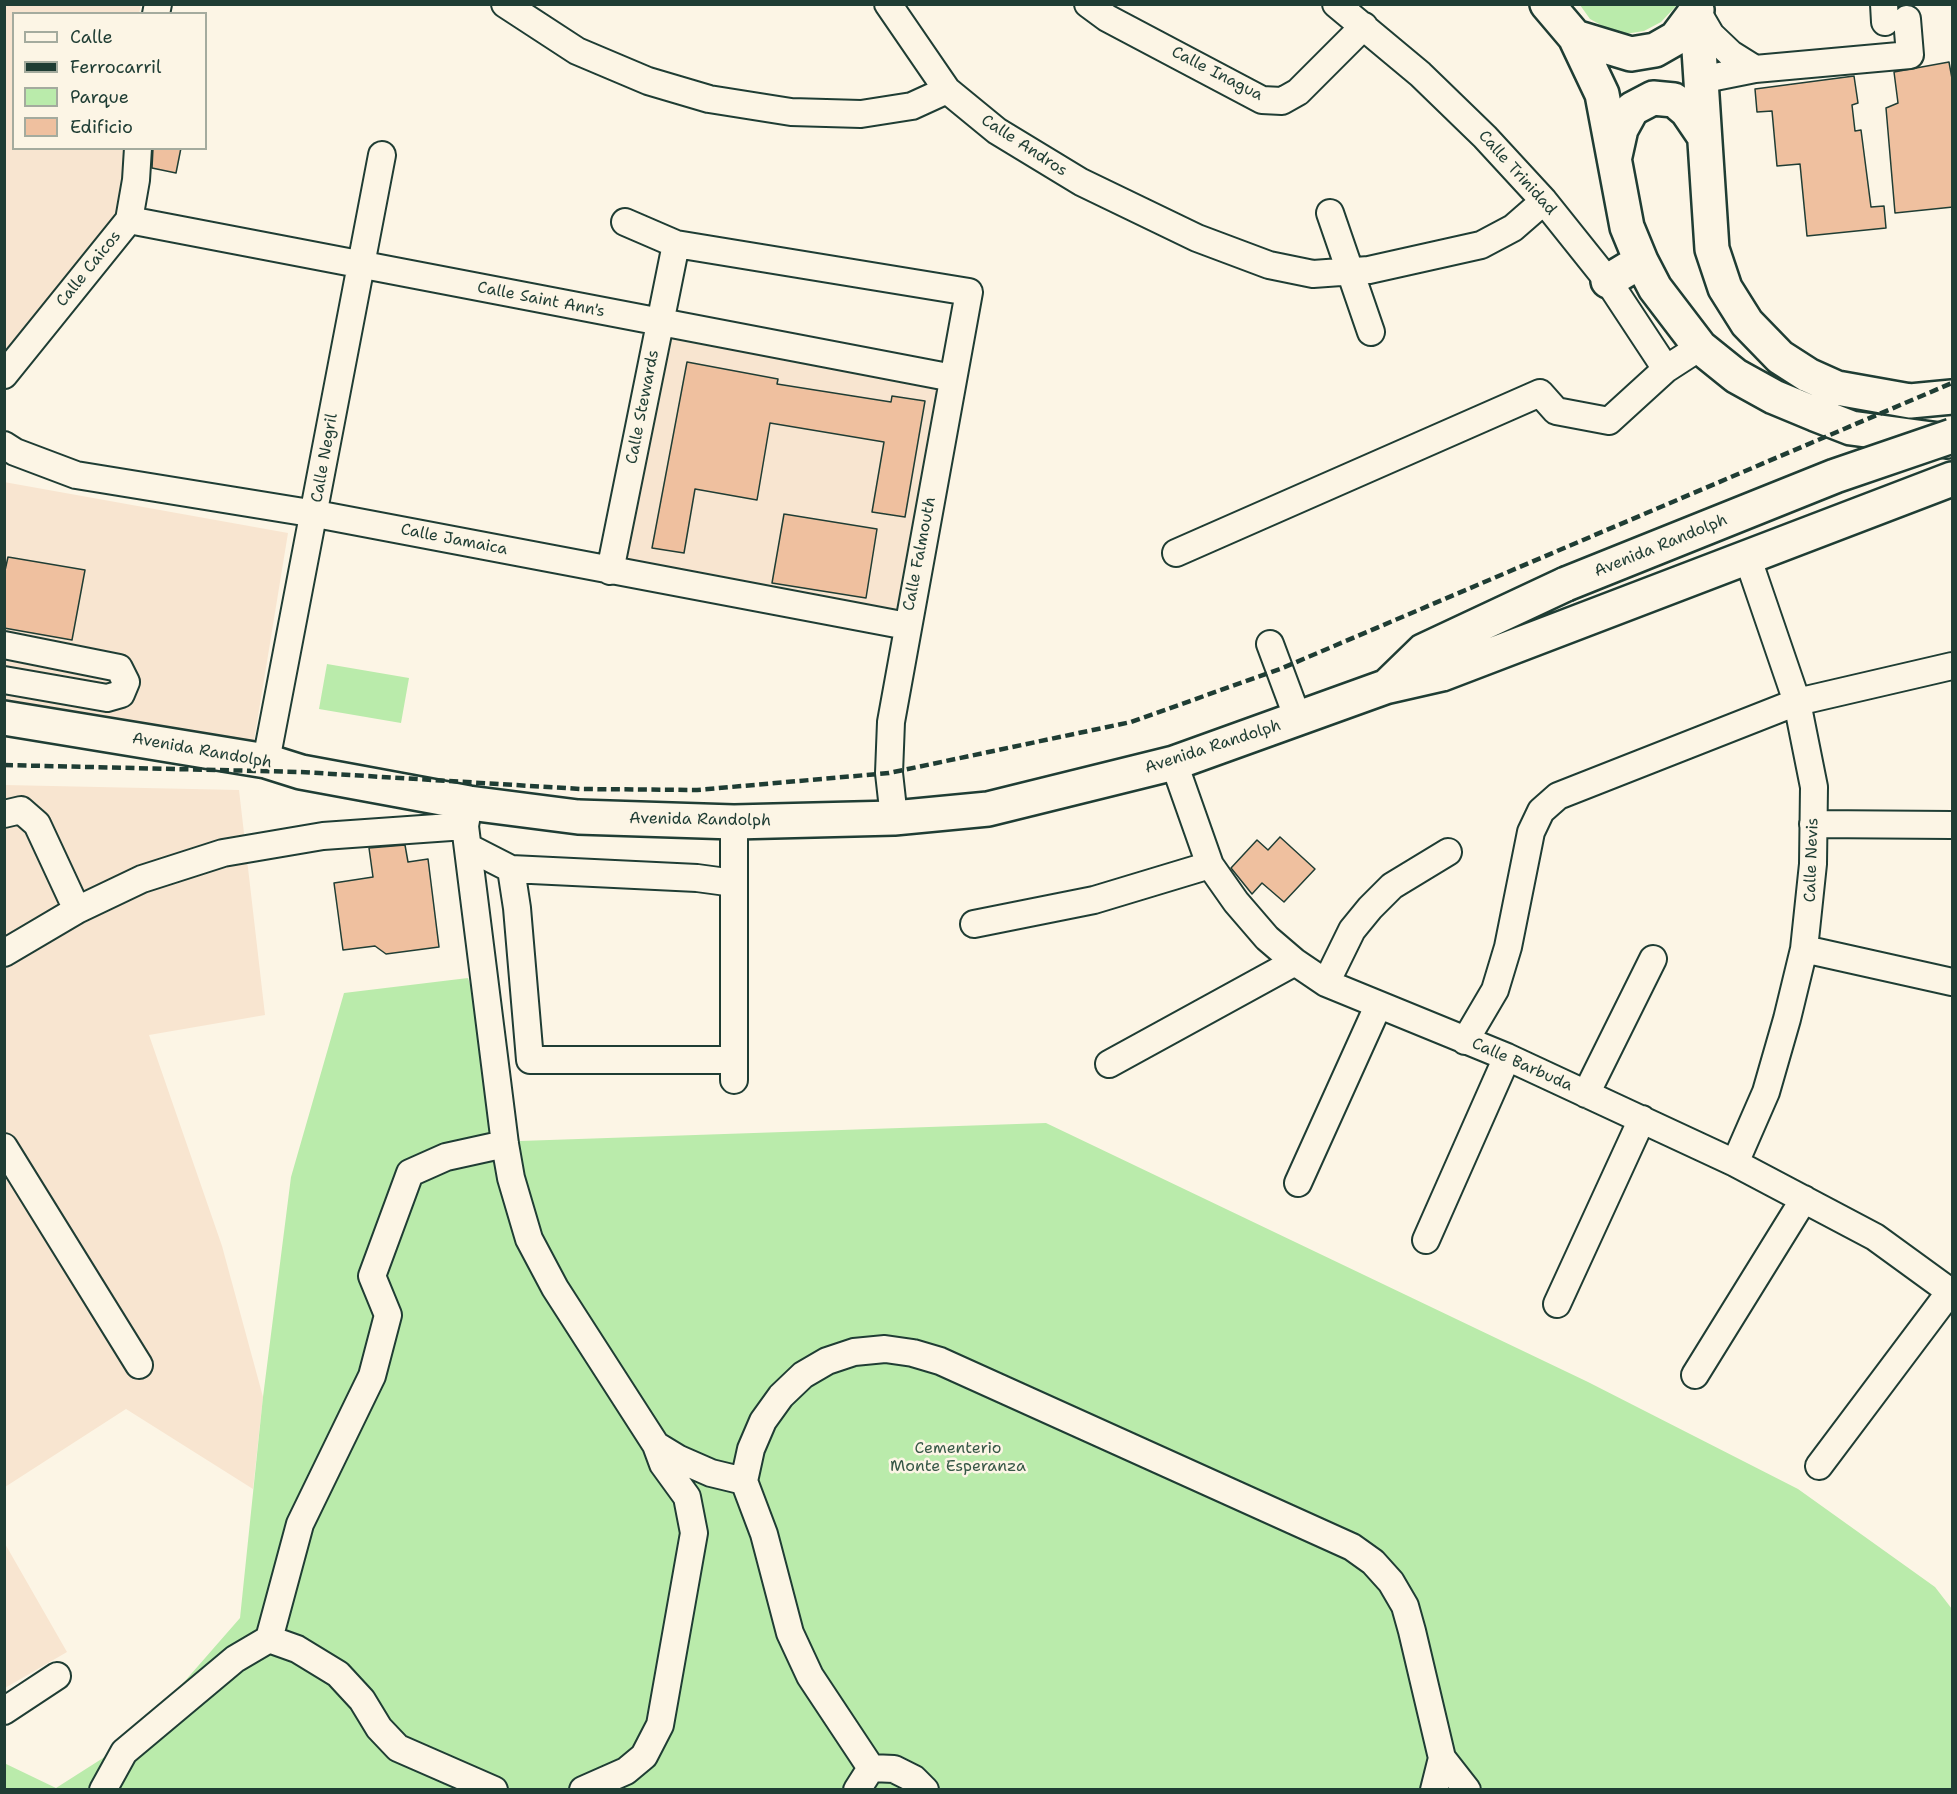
<!DOCTYPE html>
<style>
body{margin:0}
#map{position:relative;width:1957px;height:1794px;overflow:hidden;background:#fcf5e5;font-family:"Shantell Sans",sans-serif}
canvas{display:block}
.frame{position:absolute;inset:0;border:6px solid #1f3d34;pointer-events:none}
.legend{position:absolute;left:12px;top:12px;width:195px;height:138px;box-sizing:border-box;background:#fcf5e5;border:2px solid #a4ab9e;margin:0;padding:8px 10px;list-style:none;font-size:18px;color:#1f3d34}
.legend li{display:flex;align-items:center;gap:12px;height:30px}
.legend b{width:30px;border:2px solid #a4ab9e}
</style>
<div id="map">
<canvas width="1957" height="1794"></canvas>
<div class="frame"></div>
<ul class="legend">
<li><b style="height:8px;background:#fcf5e5"></b>Calle</li>
<li><b style="height:8px;background:#1f3d34"></b>Ferrocarril</li>
<li><b style="height:16px;background:#baebab"></b>Parque</li>
<li><b style="height:16px;background:#efc09f"></b>Edificio</li>
</ul>
</div>
<script>
const ctx = document.querySelector('canvas').getContext('2d');
ctx.lineJoin = 'round';
function paint(path, color) {
  ctx.fillStyle = color;
  ctx.fill(path, 'evenodd');
}
function shape(rows) {
  const path = new Path2D();
  for (const r of rows) {
    path.moveTo(r[0], r[1]);
    for (let i = 2; i < r.length; i += 2) path.lineTo(r[i], r[i + 1]);
  }
  return path;
}
function trace(path, color, width, dash) {
  ctx.strokeStyle = color;
  ctx.lineWidth = width;
  ctx.lineCap = dash ? 'butt' : 'round';
  ctx.setLineDash(dash || []);
  ctx.stroke(path);
}
function label(font, color, halo, rows, align = 'center') {
  ctx.font = font + ' "Shantell Sans",sans-serif';
  ctx.lineWidth = 5;
  ctx.setLineDash([]);
  ctx.textBaseline = 'middle';
  ctx.strokeStyle = halo;
  ctx.fillStyle = color;
  for (const [text, x, y, turn = 0] of rows) {
    ctx.save();
    ctx.translate(x, y);
    ctx.rotate((+turn || 0) * Math.PI / 180);
    ctx.textAlign = isNaN(turn) ? turn : align;
    if (halo) ctx.strokeText(text, 0, 0);
    ctx.fillText(text, 0, 0);
    ctx.restore();
  }
}
const built = shape([
 [5,5,141,5,139,13,14,14,14,148,127,149,122,205,5,363],
 [668,336,937,390,898,611,627,561],
 [4,482,288,533,254,741,5,699],
 [5,785,239,790,265,1015,149,1035,222,1246,263,1397,253,1489,126,1409,5,1487],
 [4,1542,67,1652,5,1688,4,1688]
]);
const green = shape([
 [1580,5,1677,5,1661,22,1644,31,1619,35,1590,19],
 [327,664,409,678,401,723,319,709],
 [468,978,520,1141,1046,1123,1588,1382,1798,1489,1935,1587,1952,1609,1952,1789,5,1790,4,1763,56,1788,136,1737,240,1618,263,1397,291,1177,344,993]
]);
const building = shape([
 [1949,62,1953,84,1953,207,1895,213,1886,108,1898,103,1894,72,1949,62],
 [1854,76,1858,103,1852,105,1855,131,1861,130,1871,207,1884,206,1886,228,1807,236,1800,164,1777,166,1772,111,1757,112,1755,89,1854,76],
 [153,148,181,148,176,173,152,168,153,148],
 [687,362,778,379,777,384,891,402,892,396,925,401,905,517,872,512,884,442,770,423,757,500,695,489,684,553,652,548,687,362],
 [784,514,877,529,866,598,772,583,784,514],
 [8,557,85,570,72,640,4,628,4,575,8,557],
 [1280,837,1315,869,1284,902,1262,883,1252,894,1231,868,1257,840,1268,850,1280,837],
 [405,845,408,862,428,859,439,947,386,954,375,946,343,950,334,883,373,877,369,848,405,845]
]);
const minor = shape([
 [505,4,577,51,648,81,709,99,791,112,861,114,912,106,947,90,997,131,1081,182,1197,238,1269,265,1313,274,1369,270,1481,245,1513,228,1544,201],
 [888,4,947,90],
 [1088,4,1107,18,1262,100,1282,101,1298,92,1364,26],
 [1336,4,1420,74,1485,137,1544,201,1608,281,1666,369],
 [1884,4,1885,22],
 [1697,11,1711,35,1731,54,1755,69],
 [156,14,158,4],
 [1700,80,1755,69,1910,55,1907,19],
 [1330,213,1371,332],
 [129,220,953,378],
 [625,222,676,244,969,292,891,722,889,773,894,818],
 [4,375,129,220,136,180,138,148],
 [4,445,15,452,76,475,316,514,907,626],
 [1176,553,1540,393,1556,411,1609,421,1666,369,1700,347],
 [610,571,676,244],
 [1270,644,1298,719],
 [4,645,119,668,126,682,121,694,107,698,4,680],
 [266,761,382,155],
 [1174,763,1210,865,1236,902,1267,938,1295,962,1326,983,1507,1057,1735,1163,1875,1237,1952,1293],
 [469,803,465,826,505,1144,511,1178,529,1239,555,1288,656,1445,679,1459,711,1473,744,1481,764,1534,790,1633,810,1676,871,1768,894,1769,914,1779,925,1790],
 [4,814,21,810,37,824,77,910],
 [1813,824,1952,825],
 [468,847,511,869,697,878,734,883],
 [511,869,517,908,530,1060,733,1060],
 [974,924,1094,900,1210,865],
 [1804,949,1952,982],
 [4,953,77,910,142,879,223,853,323,836,465,826],
 [1326,983,1352,930,1370,908,1392,886,1448,852],
 [1465,1041,1495,990,1508,947,1531,832,1541,811,1558,796,1797,702,1952,666],
 [1109,1064,1295,962],
 [734,1080,734,822],
 [1586,1094,1653,959],
 [4,1147,139,1365],
 [1735,1163,1766,1092,1787,1019,1804,949,1813,864,1814,787,1797,702,1747,556],
 [1298,1183,1378,1006],
 [1426,1240,1507,1057],
 [1557,1304,1642,1119],
 [1695,1375,1804,1199],
 [1819,1466,1952,1289],
 [744,1481,751,1449,763,1421,781,1396,803,1375,827,1361,854,1352,885,1349,913,1353,940,1361,1352,1547,1373,1562,1391,1582,1405,1606,1412,1631,1442,1758,1434,1790],
 [269,1639,297,1649,338,1674,362,1700,379,1728,398,1748,494,1790],
 [4,1711,57,1676],
 [1442,1758,1467,1790],
 [103,1790,124,1752,235,1659,269,1639,300,1524,372,1376,388,1315,372,1276,410,1173,446,1157,505,1144],
 [583,1790,626,1771,644,1756,660,1725,694,1533,687,1497,663,1464,656,1445],
 [857,1790,871,1768]
]);
const major = shape([
 [1547,4,1575,37,1602,94,1627,227,1641,261,1655,288,1700,347,1736,376,1774,397,1815,414,1851,428,1947,441],
 [1696,4,1712,249,1725,288,1747,323,1780,357,1808,375,1837,388,1910,401,1952,397],
 [1575,37,1631,54,1655,50,1676,38,1697,10],
 [1615,156,1621,129,1632,109,1653,98,1674,100,1687,111,1704,136],
 [1608,281,1641,261],
 [1387,686,1423,651,1566,584],
 [4,718,266,761,301,772,469,803,578,817,734,822,894,818,988,809,1174,763,1385,687,1442,674,1952,479]
]);
const rail = shape([
 [4,765,301,772,581,789,697,790,889,773,1131,722,1280,669,1952,383]
]);
const majorBridge = shape([
 [1566,584,1835,476,1952,436]
]);
const streetNames = [
 ["Calle Inagua",1217,74,27],
 ["Calle Andros",1024,146,33],
 ["Calle Trinidad",1517,173,48],
 ["Calle Caicos",89,269,-51],
 ["Calle Saint Ann's",541,300,11],
 ["Calle Stewards",643,407,-79],
 ["Calle Negril",325,458,-80],
 ["Calle Jamaica",454,540,11],
 ["Avenida Randolph",1661,546,-22],
 ["Calle Falmouth",920,554,-79],
 ["Avenida Randolph",1213,747,-18],
 ["Avenida Randolph",202,751,10],
 ["Avenida Randolph",700,820,1],
 ["Calle Nevis",1812,860,-88],
 ["Calle Barbuda",1522,1065,24]
];
const parkNames = [
 ["Cementerio",958,1449],
 ["Monte Esperanza",958,1467]
];
paint(built, '#f8e5d0');
paint(green, '#baebab');
paint(building, '#efc09f');
trace(building, '#1f3d34', 1.5);
trace(minor, '#1f3d34', 30);
trace(major, '#1f3d34', 38);
trace(minor, '#fcf5e5', 26);
trace(major, '#fcf5e5', 33);
trace(rail, '#1f3d34', 4.5, [9, 4.5]);
trace(majorBridge, '#1f3d34', 38, []);
trace(majorBridge, '#fcf5e5', 33);
label('16px', '#1f3d34', '#fcf5e5', streetNames);
label('16px', '#365746', '#fcf5e5', parkNames);
</script>
